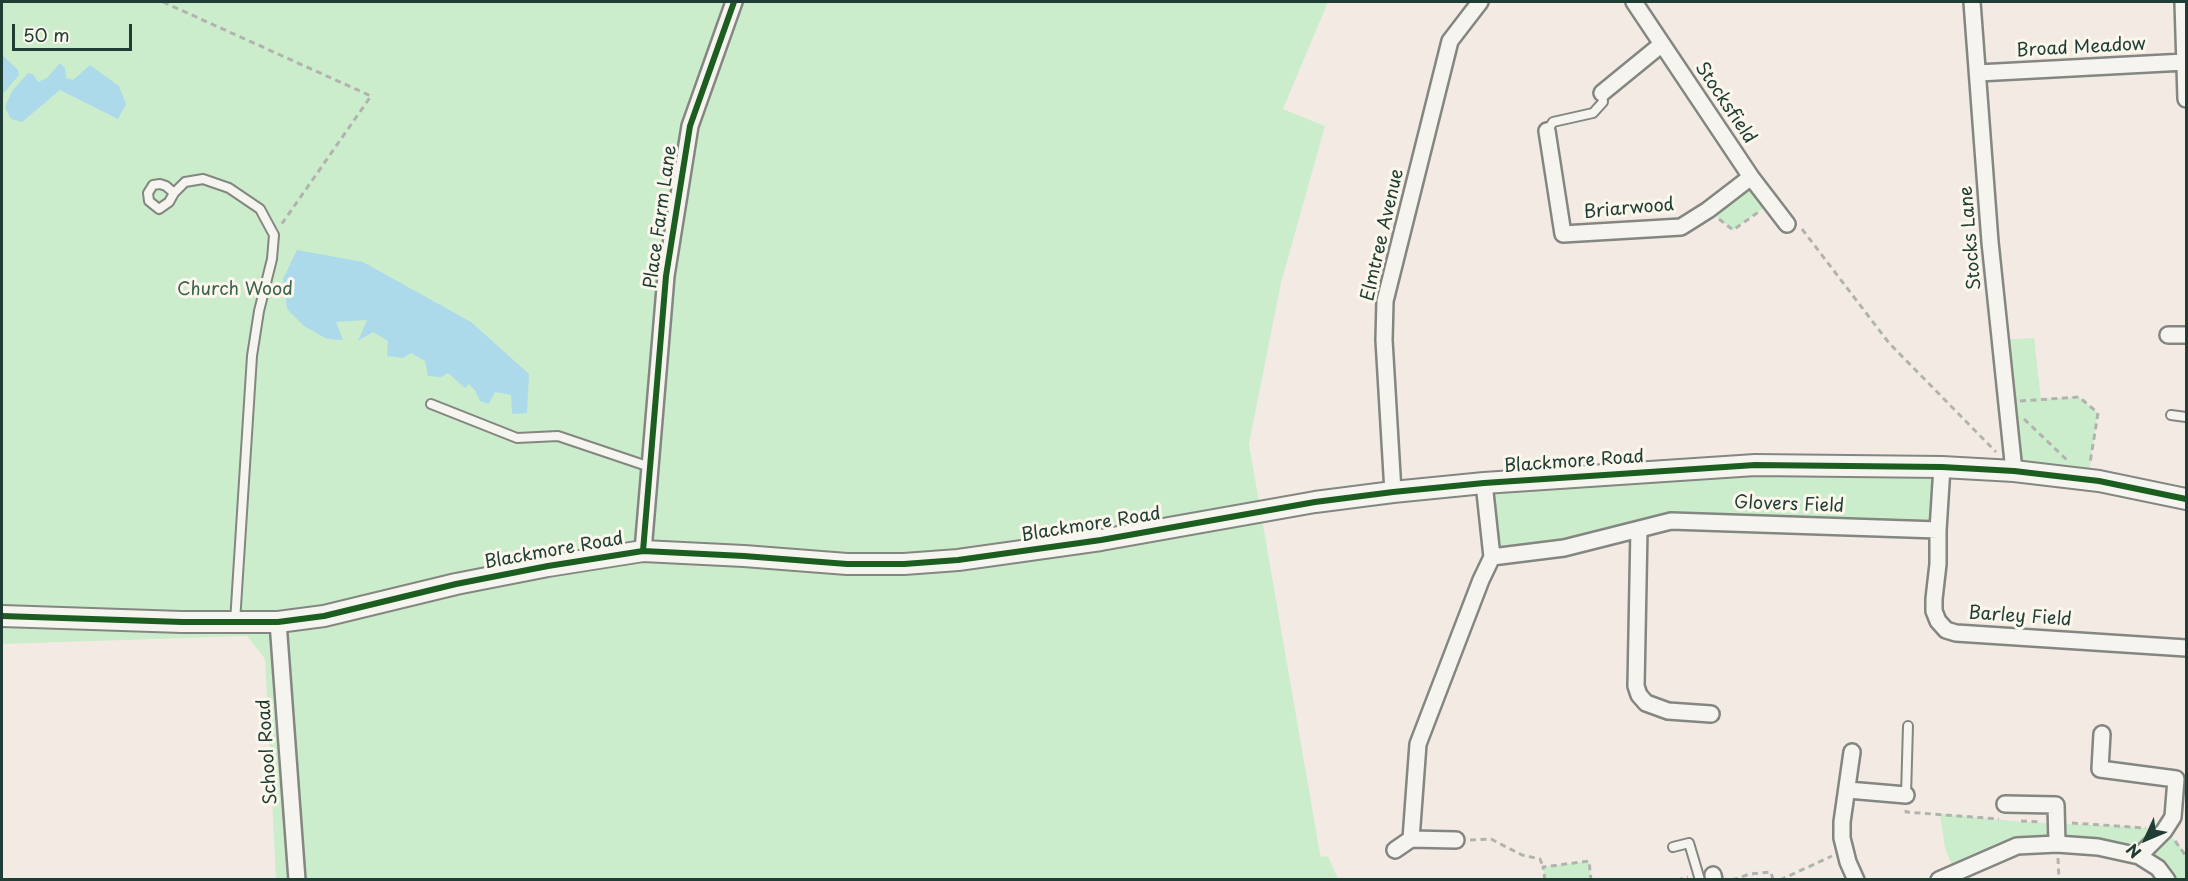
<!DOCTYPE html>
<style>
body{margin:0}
#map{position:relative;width:2188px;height:881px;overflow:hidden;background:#f3ebe3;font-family:"Playpen Sans",sans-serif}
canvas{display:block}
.frame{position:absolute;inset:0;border:3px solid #1f3d34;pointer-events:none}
.north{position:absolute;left:2116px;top:809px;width:60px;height:60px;-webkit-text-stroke:4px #fbf7ec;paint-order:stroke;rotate:226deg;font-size:16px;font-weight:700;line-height:24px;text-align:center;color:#1f3d34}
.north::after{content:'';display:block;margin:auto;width:21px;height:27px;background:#1f3d34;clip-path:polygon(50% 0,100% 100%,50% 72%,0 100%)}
.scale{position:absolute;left:12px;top:24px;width:120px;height:27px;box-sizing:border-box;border:3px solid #1f3d34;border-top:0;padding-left:8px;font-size:18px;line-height:21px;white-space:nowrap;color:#1f3d34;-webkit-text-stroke:4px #fbf7ec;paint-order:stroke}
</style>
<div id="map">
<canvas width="2188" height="881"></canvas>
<div class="frame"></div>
<div class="north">N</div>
<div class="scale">50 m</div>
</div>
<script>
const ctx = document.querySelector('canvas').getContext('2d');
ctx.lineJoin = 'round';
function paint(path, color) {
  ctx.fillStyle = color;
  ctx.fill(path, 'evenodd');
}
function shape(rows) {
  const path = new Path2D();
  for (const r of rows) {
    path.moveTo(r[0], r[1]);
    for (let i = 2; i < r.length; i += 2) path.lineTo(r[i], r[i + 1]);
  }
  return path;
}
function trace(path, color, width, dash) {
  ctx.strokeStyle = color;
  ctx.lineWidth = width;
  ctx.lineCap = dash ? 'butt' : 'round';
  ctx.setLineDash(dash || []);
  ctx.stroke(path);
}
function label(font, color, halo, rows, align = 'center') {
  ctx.font = font + ' "Playpen Sans",sans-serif';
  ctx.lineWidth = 6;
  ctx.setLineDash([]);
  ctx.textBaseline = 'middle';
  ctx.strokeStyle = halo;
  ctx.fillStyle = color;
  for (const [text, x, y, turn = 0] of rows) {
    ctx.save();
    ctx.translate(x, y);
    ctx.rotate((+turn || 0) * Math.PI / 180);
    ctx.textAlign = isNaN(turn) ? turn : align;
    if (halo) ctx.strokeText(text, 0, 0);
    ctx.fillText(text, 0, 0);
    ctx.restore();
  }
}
const green = shape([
 [2,2,1328,2,1283,109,1325,126,1281,283,1249,444,1319,848,1321,857,1328,856,1338,879,276,879,265,659,247,636,2,644],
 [1751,177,1771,203,1733,230,1708,210],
 [2034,338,2041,399,2079,397,2098,413,2088,480,2014,471,2000,340],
 [1942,467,1938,530,1709,522,1492,557,1484,483],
 [1940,814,2024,822,2138,827,2164,831,2179,844,2186,856,2186,879,2167,879,2139,856,2017,846,1955,873,1945,848],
 [1589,861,1591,879,1545,879,1543,867]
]);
const water = shape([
 [2,55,18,70,19,75,2,95],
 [60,63,65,68,66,78,73,80,90,65,119,86,126,104,118,119,60,90,22,122,11,119,5,107,12,91,28,73,33,74,38,82,47,78],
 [297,250,363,262,471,322,529,374,527,413,512,414,511,395,495,392,489,404,480,401,475,390,469,384,465,388,448,373,441,377,428,376,425,361,411,353,403,358,387,356,388,341,373,332,358,341,367,320,336,322,343,340,336,340,325,338,304,326,287,309,283,279]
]);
const path = shape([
 [163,2,371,96,281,225],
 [1719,219,1733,230,1760,211],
 [1802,229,1889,343,1996,452],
 [2020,401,2079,397,2098,413,2090,463],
 [2024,419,2067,460],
 [1906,810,1906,812,1999,819],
 [2021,821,2041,822],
 [2072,823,2146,828],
 [1470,840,1491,839,1522,855,1540,859,1543,867],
 [2175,841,2186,856],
 [2058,858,2059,880],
 [1545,880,1543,867,1589,861,1591,880],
 [1677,880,1688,877],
 [1732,880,1750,874,1771,872,1773,880],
 [1780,880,1832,856]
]);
const service = shape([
 [1547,131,1553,122,1593,113,1603,102,1602,93],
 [174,193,169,202,159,209,149,201,148,193,153,185,160,184,166,186,174,193,185,182,203,179,229,188,260,209,274,235,272,259,259,311,252,356,235,622],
 [431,404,517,438,558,436,650,467],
 [2171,415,2186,417],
 [1906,795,1908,726],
 [1673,847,1689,843,1700,880]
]);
const minor = shape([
 [1634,2,1751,177,1787,224],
 [1972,2,1990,242,2014,471],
 [2183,2,2186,99],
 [1978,73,2185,62],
 [1602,93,1662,44],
 [1547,131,1563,234,1681,227,1708,210,1751,177],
 [2168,335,2186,335],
 [1942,467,1938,530,1938,564,1934,599,1934,611,1938,621,1946,630,1956,633,2186,648],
 [1484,483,1492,557,1564,548,1671,521,1938,530],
 [1393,492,1384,340,1385,301,1450,41,1480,2],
 [1639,529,1636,686,1639,695,1646,703,1668,711,1711,714],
 [643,551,666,276,690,126,734,2],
 [278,622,297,880],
 [2102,734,2100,769,2176,779,2173,817,2164,831,2139,856],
 [1852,752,1842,822,1842,838,1848,862,1856,880],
 [1848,790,1906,795],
 [2005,804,2056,805,2057,844],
 [1456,840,1411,839,1418,744,1481,580,1492,557],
 [1395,850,1411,839],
 [1713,875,1714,880],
 [1939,880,2017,846,2057,844,2098,847,2139,856,2158,868,2167,880]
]);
const tertiary = shape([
 [2,616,182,622,278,622,324,616,456,584,548,566,643,551,744,556,847,564,904,564,958,560,1101,540,1315,502,1393,492,1484,483,1755,465,1942,467,2014,471,2099,481,2186,499]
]);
const cycleway = shape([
 [643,551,666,276,690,126,734,2],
 [2,616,182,622,278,622,324,616,456,584,548,566,643,551,744,556,847,564,904,564,958,560,1101,540,1315,502,1393,492,1484,483,1755,465,1942,467,2014,471,2099,481,2186,499]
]);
const streetNames = [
 ["Broad Meadow",2081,48,-3],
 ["Stocksfield",1725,103,56],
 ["Briarwood",1629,209,-5],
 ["Place Farm Lane",661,217,-82],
 ["Elmtree Avenue",1383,235,-77],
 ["Stocks Lane",1971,238,-95],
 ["Blackmore Road",1574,462,-4],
 ["Glovers Field",1789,505,2],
 ["Blackmore Road",1091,525,-9],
 ["Blackmore Road",554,551,-10],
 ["Barley Field",2020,617,4],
 ["School Road",268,752,-94]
];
const parkNames = [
 ["Church Wood",235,290]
];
paint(green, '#ccedcc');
paint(water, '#acdaeb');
trace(service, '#848681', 12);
trace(minor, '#848681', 20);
trace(tertiary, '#848681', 24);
trace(path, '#b2b3af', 3, [6, 4.5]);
trace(service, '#f6f4ef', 8);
trace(minor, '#f6f4ef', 15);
trace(tertiary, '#f6f4ef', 20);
trace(cycleway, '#1b5e20', 6);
label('18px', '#1f3d34', '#fbf7ec', streetNames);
label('18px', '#3b614f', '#fbf7ec', parkNames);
</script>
